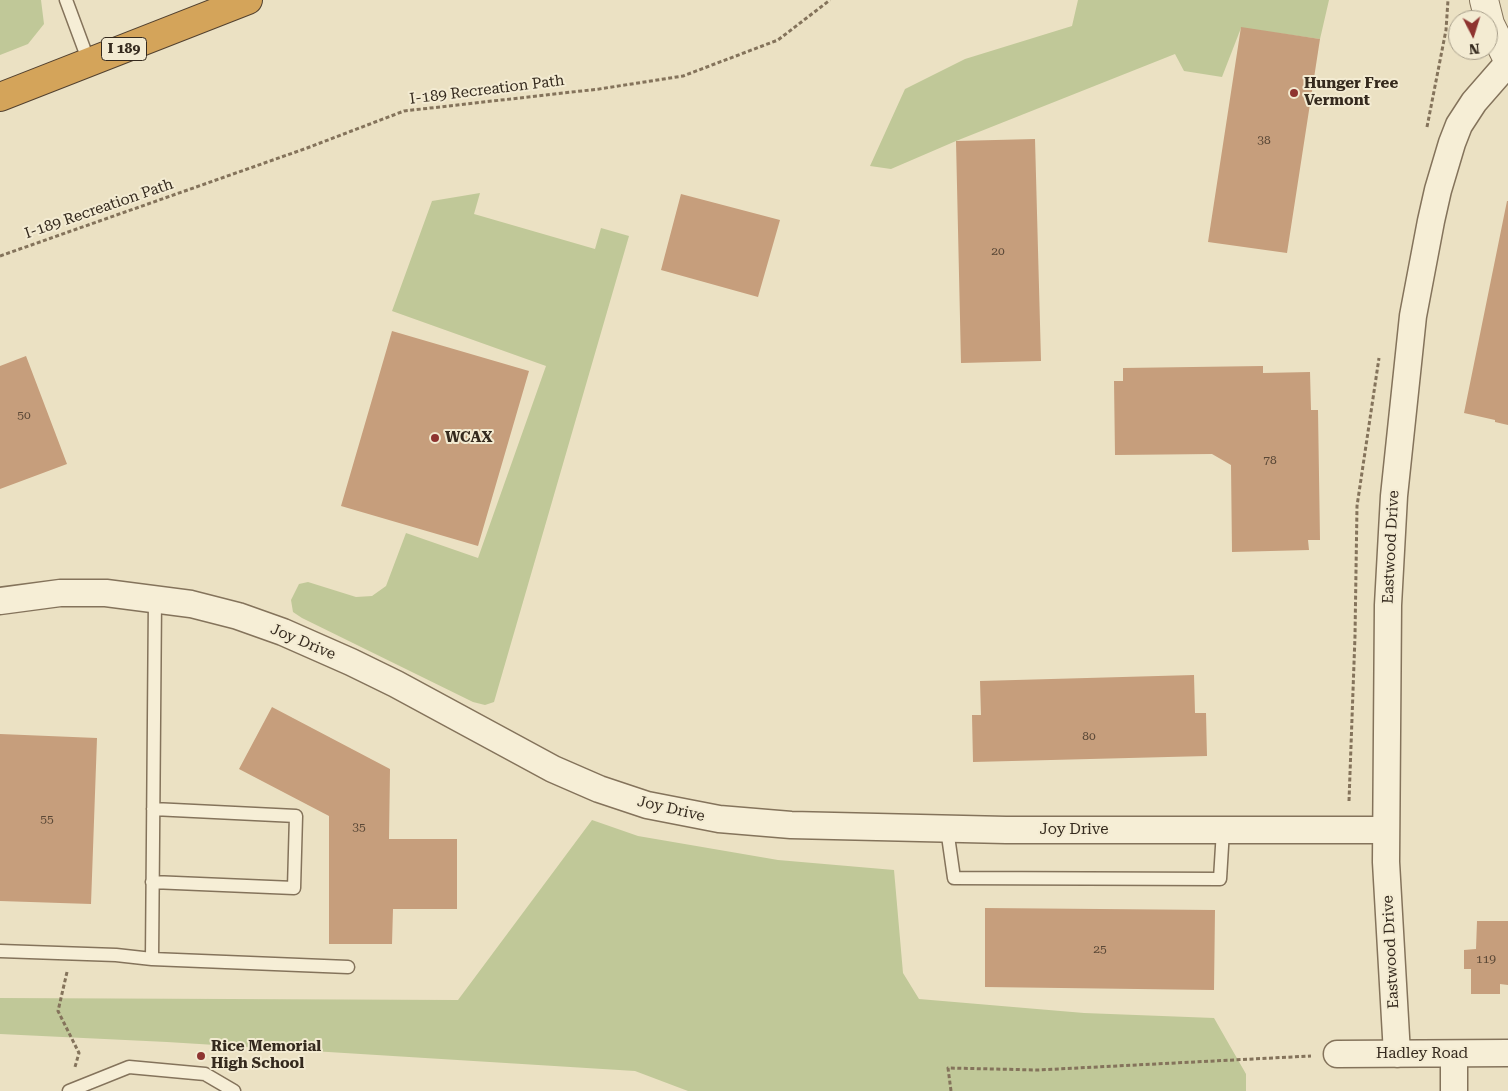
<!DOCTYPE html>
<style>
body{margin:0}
#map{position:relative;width:1508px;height:1091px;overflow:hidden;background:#ebe1c3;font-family:"Roboto Serif",serif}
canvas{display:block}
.north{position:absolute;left:1448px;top:10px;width:50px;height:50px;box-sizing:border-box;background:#f3ebd2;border:1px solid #a79e8a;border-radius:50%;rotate:175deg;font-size:14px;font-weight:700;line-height:20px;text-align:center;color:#352a1e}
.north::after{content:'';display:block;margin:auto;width:18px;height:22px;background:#8e3430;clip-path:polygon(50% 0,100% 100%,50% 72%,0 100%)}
</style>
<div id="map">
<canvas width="1508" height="1091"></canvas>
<div class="north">N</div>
</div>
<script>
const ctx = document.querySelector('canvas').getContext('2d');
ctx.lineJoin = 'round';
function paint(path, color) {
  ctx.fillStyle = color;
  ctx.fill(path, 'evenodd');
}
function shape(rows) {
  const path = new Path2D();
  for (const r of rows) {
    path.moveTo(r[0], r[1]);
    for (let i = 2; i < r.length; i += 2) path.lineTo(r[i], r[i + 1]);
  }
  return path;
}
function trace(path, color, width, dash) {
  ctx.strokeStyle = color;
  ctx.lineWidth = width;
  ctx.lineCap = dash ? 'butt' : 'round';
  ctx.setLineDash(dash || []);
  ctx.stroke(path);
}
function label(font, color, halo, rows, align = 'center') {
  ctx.font = font + ' "Roboto Serif",serif';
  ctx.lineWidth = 4;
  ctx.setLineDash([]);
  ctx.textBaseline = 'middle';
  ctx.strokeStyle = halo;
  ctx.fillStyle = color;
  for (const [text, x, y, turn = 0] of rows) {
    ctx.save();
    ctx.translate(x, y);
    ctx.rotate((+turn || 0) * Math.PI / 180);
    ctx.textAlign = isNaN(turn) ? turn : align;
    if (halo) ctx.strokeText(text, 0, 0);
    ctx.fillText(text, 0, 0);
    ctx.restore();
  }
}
const green = shape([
 [0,0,41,0,44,24,28,44,0,55],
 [1078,0,1329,0,1320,39,1241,28,1222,77,1184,71,1175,54,956,141,891,169,870,166,905,89,965,59,1072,26],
 [480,193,474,214,595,249,601,228,629,236,494,702,485,705,473,702,302,618,293,612,291,600,299,584,308,582,356,597,372,596,386,586,406,533,478,558,546,366,392,311,432,201],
 [592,820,638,836,778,860,894,870,903,973,919,999,1084,1013,1214,1018,1246,1074,1246,1091,688,1091,635,1071,167,1042,0,1034,0,998,458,1000]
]);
const building = shape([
 [1241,27,1320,39,1287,253,1208,242],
 [1035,139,1041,361,961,363,956,141],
 [681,194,780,220,758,297,661,270],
 [1507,201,1508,201,1508,425,1495,422,1495,420,1464,413],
 [392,331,529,371,478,546,341,506],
 [26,356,67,464,0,489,0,366],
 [1263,366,1263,373,1310,372,1311,410,1318,410,1320,540,1308,540,1309,550,1232,552,1231,465,1212,454,1115,455,1114,381,1123,381,1123,368],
 [1194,675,1195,713,1206,713,1207,756,973,762,972,715,981,715,980,681],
 [272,707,390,769,389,839,457,839,457,909,393,909,392,944,329,944,329,816,239,769],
 [0,734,97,738,91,904,0,901],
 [985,908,1215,910,1214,990,985,987],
 [1477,921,1508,921,1508,985,1500,984,1500,994,1471,994,1471,969,1464,969,1464,950,1476,949]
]);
const path = shape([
 [1427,127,1446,30,1448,0],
 [0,256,307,148,404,111,599,89,683,76,778,40,830,0],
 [1349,801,1355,636,1357,506,1379,358],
 [67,972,58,1011,79,1053,75,1067],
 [951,1091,948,1068,1038,1070,1311,1056]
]);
const service = shape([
 [66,0,89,62],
 [947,829,954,878,1220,879,1223,830],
 [152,882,294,888,296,816,153,809],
 [0,951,116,955,152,959,155,599],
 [152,959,348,967],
 [69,1091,129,1067,205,1074,234,1091]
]);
const minor = shape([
 [0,601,60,593,106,593,191,604,238,616,283,632,351,662,396,684,553,769,599,789,647,805,719,819,791,825,1006,830,1385,830],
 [1337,1054,1508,1053],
 [1397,1054,1386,862,1388,605,1394,496,1413,316,1431,221,1438,190,1452,143,1459,125,1474,102,1508,63],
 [1454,1054,1454,1091]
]);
const tertiary = shape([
 [1484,0,1490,24,1508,60]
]);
const motorway = shape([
 [0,97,248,0]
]);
const markers = [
 [1294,93,5,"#8e3430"],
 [435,438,5,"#8e3430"],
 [201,1056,5,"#8e3430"]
];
const numberNames = [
 ["38",1264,140],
 ["20",998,251],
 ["50",24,415],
 ["78",1270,460],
 ["80",1089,736],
 ["55",47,819],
 ["35",359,827],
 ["25",1100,949],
 ["119",1486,959]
];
const shields = [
 [124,49,45]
];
const shieldNames = [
 ["I 189",124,49]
];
const poiNames = [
 ["Hunger Free",1304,84],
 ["Vermont",1304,101],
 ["WCAX",445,438],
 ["Rice Memorial",211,1047],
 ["High School",211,1064]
];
const streetNames = [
 ["I-189 Recreation Path",487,90,-7],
 ["I-189 Recreation Path",99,209,-19],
 ["Eastwood Drive",1391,547,-87],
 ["Joy Drive",303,642,23],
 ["Joy Drive",671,809,13],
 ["Joy Drive",1074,830],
 ["Eastwood Drive",1391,952,-93],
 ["Hadley Road",1422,1054]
];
paint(green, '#c0c898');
paint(building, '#c69e7c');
trace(service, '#84735b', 15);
trace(minor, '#84735b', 29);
trace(tertiary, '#84735b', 30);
trace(motorway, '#52412f', 30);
trace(path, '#84735b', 3, [4, 2.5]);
trace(service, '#f6eed6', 12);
trace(minor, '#f6eed6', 26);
trace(tertiary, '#f6eed6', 28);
trace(motorway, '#d4a45a', 28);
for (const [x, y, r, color] of markers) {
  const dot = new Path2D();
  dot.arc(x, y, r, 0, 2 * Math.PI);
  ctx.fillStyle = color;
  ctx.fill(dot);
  trace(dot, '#f3ebd2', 2);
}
label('12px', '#594736', null, numberNames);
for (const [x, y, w] of shields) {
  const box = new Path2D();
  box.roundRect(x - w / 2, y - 11.5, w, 23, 4);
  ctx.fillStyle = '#f3ebd2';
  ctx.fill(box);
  trace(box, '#352a1e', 1);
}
label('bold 14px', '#352a1e', null, shieldNames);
label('bold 15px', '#352a1e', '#f3ebd2', poiNames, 'left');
label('15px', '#352a1e', '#f3ebd2', streetNames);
</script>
